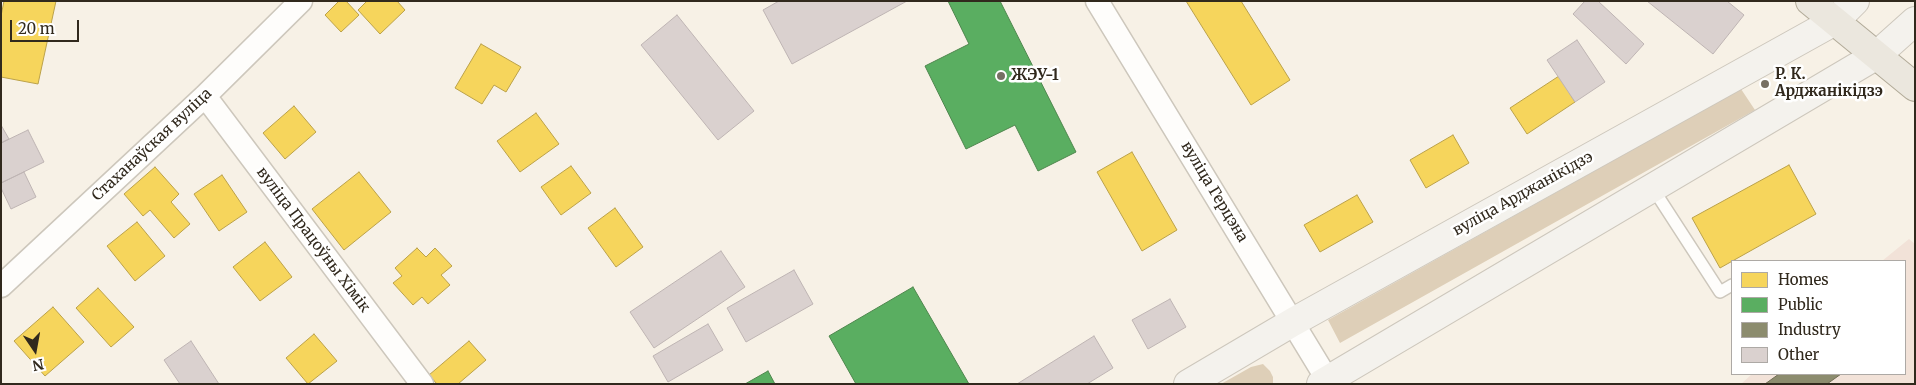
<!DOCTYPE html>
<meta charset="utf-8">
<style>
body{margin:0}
#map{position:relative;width:1916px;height:385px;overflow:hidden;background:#f7f1e6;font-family:Merriweather,serif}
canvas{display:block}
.frame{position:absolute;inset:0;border:2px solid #31291d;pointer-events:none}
.legend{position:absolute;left:1731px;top:260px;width:175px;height:115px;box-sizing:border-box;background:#fff;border:1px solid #ada9a5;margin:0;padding:6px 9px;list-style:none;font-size:15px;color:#31291d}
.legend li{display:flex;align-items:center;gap:10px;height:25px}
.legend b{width:25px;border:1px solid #ada9a5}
.north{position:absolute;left:10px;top:325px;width:50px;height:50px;-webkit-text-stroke:4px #fff;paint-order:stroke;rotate:168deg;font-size:14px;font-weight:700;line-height:20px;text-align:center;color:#31291d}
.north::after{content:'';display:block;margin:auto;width:18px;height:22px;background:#31291d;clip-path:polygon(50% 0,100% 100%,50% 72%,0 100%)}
.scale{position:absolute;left:10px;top:20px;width:69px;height:22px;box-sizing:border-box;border:2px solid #31291d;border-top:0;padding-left:6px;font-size:15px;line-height:18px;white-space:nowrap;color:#31291d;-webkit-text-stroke:4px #fff;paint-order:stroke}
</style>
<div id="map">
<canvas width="1916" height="385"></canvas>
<div class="frame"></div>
<ul class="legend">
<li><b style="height:14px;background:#f6d55c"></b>Homes</li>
<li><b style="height:14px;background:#5aae61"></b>Public</li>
<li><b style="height:14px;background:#8c8c6e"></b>Industry</li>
<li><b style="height:14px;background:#dad1cf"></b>Other</li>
</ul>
<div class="north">N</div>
<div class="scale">20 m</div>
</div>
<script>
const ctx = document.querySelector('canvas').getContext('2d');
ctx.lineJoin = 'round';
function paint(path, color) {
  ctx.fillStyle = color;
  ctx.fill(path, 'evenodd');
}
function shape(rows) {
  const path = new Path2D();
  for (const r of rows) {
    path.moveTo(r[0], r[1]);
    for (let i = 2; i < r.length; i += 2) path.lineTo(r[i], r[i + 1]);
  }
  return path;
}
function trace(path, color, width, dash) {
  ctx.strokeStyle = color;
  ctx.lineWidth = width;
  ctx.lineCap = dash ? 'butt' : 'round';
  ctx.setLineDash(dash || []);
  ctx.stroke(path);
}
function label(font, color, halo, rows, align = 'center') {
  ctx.font = font + ' Merriweather,serif';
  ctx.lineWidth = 5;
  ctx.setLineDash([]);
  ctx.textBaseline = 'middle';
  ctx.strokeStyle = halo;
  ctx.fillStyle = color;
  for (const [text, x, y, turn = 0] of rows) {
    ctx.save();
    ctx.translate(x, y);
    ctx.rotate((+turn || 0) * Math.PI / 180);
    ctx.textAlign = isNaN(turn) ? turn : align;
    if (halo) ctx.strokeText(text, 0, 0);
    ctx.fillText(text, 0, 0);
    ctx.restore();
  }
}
const industrial = shape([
 [1909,239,1915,244,1915,384,1741,384,1752,374,1905,374,1905,261,1882,261]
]);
const forest = shape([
 [1741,89,1755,110,1340,343,1328,320],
 [1263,364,1270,371,1273,377,1273,384,1221,384,1251,367]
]);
const homes = shape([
 [4,1,56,1,38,84,1,77,1,16,4,1],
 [339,1,346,1,359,15,341,32,325,15,339,1],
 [367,1,397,1,405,10,380,34,358,10,367,1],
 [1186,1,1241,1,1290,80,1251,105,1186,1],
 [481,44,521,67,506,92,494,85,482,104,455,88,481,44],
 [1559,76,1575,102,1527,134,1510,108,1559,76],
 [294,106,316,132,285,159,263,133,294,106],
 [536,113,559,144,520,172,497,141,536,113],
 [1453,135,1469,163,1426,188,1410,160,1453,135],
 [1132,152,1177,230,1142,251,1097,172,1132,152],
 [1789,165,1816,214,1720,268,1692,218,1789,165],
 [571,166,591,193,561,215,541,187,571,166],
 [155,167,179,194,171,202,190,224,174,238,150,210,143,216,124,194,155,167],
 [359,172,391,212,344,250,312,209,359,172],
 [222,175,247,212,219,231,194,194,222,175],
 [1357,195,1373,222,1320,252,1304,225,1357,195],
 [615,208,643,247,616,267,588,228,615,208],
 [137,222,165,256,135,281,107,246,137,222],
 [265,242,292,277,260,301,233,267,265,242],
 [417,248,426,257,435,248,452,266,441,275,450,285,428,304,422,297,413,305,393,283,402,276,395,268,417,248],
 [98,288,134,327,111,347,76,308,98,288],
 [53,307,84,342,45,376,14,341,53,307],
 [314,334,337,361,308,384,286,358,314,334],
 [469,341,486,360,458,384,437,384,429,375,469,341]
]);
const public = shape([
 [948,1,1000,1,1076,152,1038,171,1015,125,966,149,925,66,969,44,948,1],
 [913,287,969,384,856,384,829,336,913,287],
 [768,371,775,384,745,384,768,371]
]);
const industry = shape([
 [1779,374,1841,374,1827,384,1765,384,1779,374]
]);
const building = shape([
 [779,1,907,1,792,64,763,10,779,1],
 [1585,1,1598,1,1644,44,1626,64,1573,14,1585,1],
 [1647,1,1727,1,1744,15,1713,54,1647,1],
 [677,15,754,111,718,140,641,45,677,15],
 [1577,40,1605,82,1575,102,1547,60,1577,40],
 [1,125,9,139,1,143,1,125],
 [28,130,44,162,1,183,1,143,28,130],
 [24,172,36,197,11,209,1,188,1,183,24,172],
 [721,251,745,287,654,348,630,312,721,251],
 [794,270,813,304,746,342,727,308,794,270],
 [1170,299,1186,327,1148,349,1132,320,1170,299],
 [708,324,723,350,668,382,653,356,708,324],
 [1094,336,1113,368,1087,384,1017,384,1094,336],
 [191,341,219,384,180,384,164,360,191,341]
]);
const lane = shape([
 [1652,187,1720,292,1732,285]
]);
const street = shape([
 [1097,1,1330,384],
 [205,96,422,384],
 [1,286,205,96,301,1]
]);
const secondary = shape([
 [1188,384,1293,322,1835,21,1855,1],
 [1321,384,1877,55,1915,21]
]);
const primary = shape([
 [1810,1,1915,87]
]);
const markers = [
 [1001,76,5,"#766f63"],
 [1765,84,5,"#766f63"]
];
const poiNames = [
 ["Р. К.",1775,75],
 ["Арджанікідзэ",1775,92],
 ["ЖЭУ-1",1011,76]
];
const streetNames = [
 ["Стаханаўская вуліца",152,145,-43],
 ["вуліца Герцэна",1214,192,59],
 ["вуліца Арджанікідзэ",1523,194,-29],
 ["вуліца Працоўны Хімік",313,240,53]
];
paint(industrial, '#f2e2d8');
paint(forest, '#decfb8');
paint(homes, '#f6d55c');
trace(homes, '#bba149', 1);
paint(public, '#5aae61');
trace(public, '#4e864d', 1);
paint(industry, '#8c8c6e');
trace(industry, '#716e56', 1);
paint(building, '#dad1cf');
trace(building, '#beb4b3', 1);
trace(lane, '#cdc7bc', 14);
trace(street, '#cdc7bc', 25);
trace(secondary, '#cdc7bc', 30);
trace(primary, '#b1aa98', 30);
trace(lane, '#fefdfb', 11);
trace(street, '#fefdfb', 22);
trace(secondary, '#f4f2ed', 28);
trace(primary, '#ebe7de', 28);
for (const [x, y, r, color] of markers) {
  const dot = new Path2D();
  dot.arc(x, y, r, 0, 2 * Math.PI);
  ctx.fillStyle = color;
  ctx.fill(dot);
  trace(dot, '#fff', 2);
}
label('bold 15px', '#31291d', '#fff', poiNames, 'left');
label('15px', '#31291d', '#fff', streetNames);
</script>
